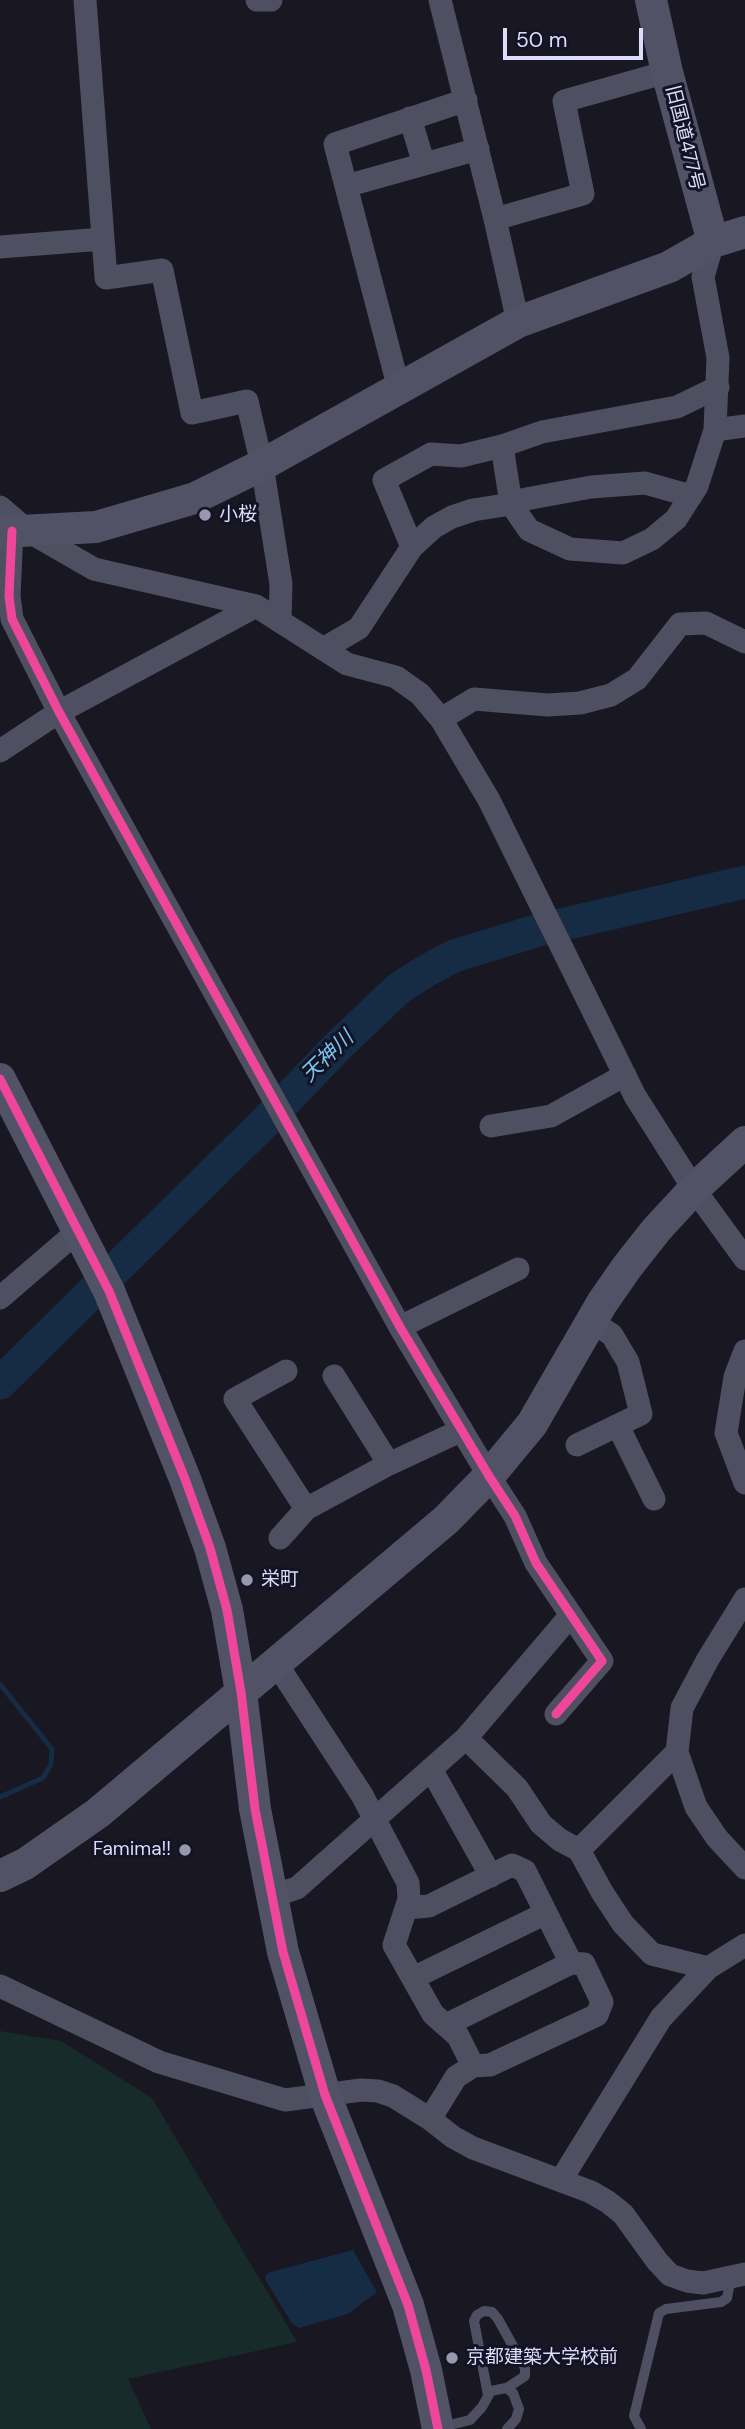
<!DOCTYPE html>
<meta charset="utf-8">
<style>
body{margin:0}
#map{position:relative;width:745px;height:2429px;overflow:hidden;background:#181722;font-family:"DM Sans",sans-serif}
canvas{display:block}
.scale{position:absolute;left:503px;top:28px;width:140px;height:32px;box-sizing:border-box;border:4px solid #dcddfa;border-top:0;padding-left:9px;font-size:21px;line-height:24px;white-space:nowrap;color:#dcddfa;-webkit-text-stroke:5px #141326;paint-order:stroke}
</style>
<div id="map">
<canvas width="745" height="2429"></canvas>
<div class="scale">50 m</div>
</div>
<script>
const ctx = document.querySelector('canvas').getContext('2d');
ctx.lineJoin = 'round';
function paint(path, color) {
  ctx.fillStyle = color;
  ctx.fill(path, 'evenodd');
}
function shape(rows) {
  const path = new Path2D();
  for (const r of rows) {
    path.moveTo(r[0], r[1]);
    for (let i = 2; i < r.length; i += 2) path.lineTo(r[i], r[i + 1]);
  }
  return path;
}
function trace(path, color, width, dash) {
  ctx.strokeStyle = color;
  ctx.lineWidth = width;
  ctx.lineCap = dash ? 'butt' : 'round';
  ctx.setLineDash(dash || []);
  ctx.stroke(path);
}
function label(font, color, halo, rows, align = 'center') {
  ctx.font = font + ' "DM Sans","Noto Sans JP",sans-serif';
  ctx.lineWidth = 6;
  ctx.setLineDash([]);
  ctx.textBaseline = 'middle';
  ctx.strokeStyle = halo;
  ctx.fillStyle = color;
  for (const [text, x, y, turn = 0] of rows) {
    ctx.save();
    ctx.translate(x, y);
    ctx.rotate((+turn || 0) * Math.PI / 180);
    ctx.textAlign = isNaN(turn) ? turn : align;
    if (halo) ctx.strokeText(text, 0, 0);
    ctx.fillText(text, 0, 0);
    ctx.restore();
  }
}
const green = shape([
 [0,2031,61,2041,152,2098,297,2342,128,2379,151,2429,0,2429]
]);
const water = shape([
 [353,2250,377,2292,348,2314,299,2328,291,2322,265,2279,267,2273]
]);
const stream = shape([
 [0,1684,52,1749,51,1764,43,1778,0,1797]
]);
const river = shape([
 [0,1383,266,1121,338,1046,398,989,424,972,454,956,539,930,745,882]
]);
const lane = shape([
 [488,2395,474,2321,477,2315,484,2311,492,2312,498,2319,525,2368,525,2376,507,2388],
 [441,2427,470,2420,482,2407,491,2391,506,2388,513,2393,519,2409,516,2419,507,2429],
 [641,2429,634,2416,659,2313,666,2309,721,2302,727,2298,731,2277]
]);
const street = shape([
 [85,0,106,278,162,270,192,413,247,401,262,465,281,584,280,621],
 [257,0,271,0],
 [440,0,495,219,518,322],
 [410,118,424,164],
 [346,186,335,144,466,100],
 [495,219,583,194,564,101,667,72],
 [0,247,103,239],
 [399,389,346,186,478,149],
 [715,430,745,426],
 [510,502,591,487,645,483,691,496],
 [511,504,502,446,542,432,677,407,718,387],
 [0,507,28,531,94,569,256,606,347,664,396,677,420,694,441,719,489,800,635,1096,694,1189,745,1259],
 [12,531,9,596,12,619,59,712,400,1327,489,1476,515,1516,536,1563,602,1661,556,1714],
 [412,547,384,480,431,454,461,456,502,446],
 [323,649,359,628,412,547,434,527,452,517,473,510,511,504,529,530,570,549,623,553,652,539,676,519,697,486,715,430,718,358,703,277,713,242],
 [441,719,474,699,548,705,580,703,611,695,637,679,680,624,706,623,745,642],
 [0,751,59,712,256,606],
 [491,1126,551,1116,625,1075],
 [0,1298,78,1231],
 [400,1327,518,1269],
 [745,1351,735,1377,726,1433,745,1483],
 [286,1371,235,1399,306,1509],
 [334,1376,389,1464],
 [618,1426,654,1499],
 [577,1445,641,1414,628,1362,612,1335,591,1321],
 [280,1538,306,1509,389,1464,462,1430],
 [745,1599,708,1659,682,1708,677,1752,696,1807,717,1838,745,1868],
 [276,1663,362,1795,408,1883,409,1899,394,1945,433,2014,458,2036,473,2066],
 [466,1738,517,1788,541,1824,560,1840,579,1850,602,1892,623,1924,652,1954,708,1968],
 [431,1769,491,1876],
 [579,1850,677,1752],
 [272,1896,297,1888,466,1738,571,1615],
 [406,1908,429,1906,512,1865,525,1871,571,1963],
 [413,1978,546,1913],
 [0,1986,159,2062,285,2100,361,2090,378,2091,393,2096,430,2119,453,2137,473,2148,591,2192,608,2202,623,2214,657,2261,670,2275,687,2281,703,2283,745,2274],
 [430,2119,456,2077,473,2066,490,2065,597,2015,602,2002,584,1964,571,1963,446,2025],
 [561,2180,661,2018,708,1968,745,1945]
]);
const secondary = shape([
 [651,0,667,72,713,242],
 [0,532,96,527,195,498,262,465,518,322,669,267,713,242,745,232],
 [0,1079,109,1291,185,1479,210,1548,227,1610,241,1692,255,1809,283,1952,325,2095,408,2305,426,2370,438,2429],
 [0,1876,25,1864,98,1813,446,1520,489,1476,532,1424,602,1303,627,1267,657,1229,694,1189,745,1142]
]);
const cycleway = shape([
 [12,531,9,596,12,619,59,712,400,1327,489,1476,515,1516,536,1563,602,1661,556,1714],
 [0,1079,109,1291,185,1479,210,1548,227,1610,241,1692,255,1809,283,1952,325,2095,408,2305,426,2370,438,2429]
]);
const markers = [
 [205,515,7,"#9798ae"],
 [247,1580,7,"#9798ae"],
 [185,1850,7,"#9798ae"],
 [452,2358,7,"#9798ae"]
];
const streetNames = [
 ["旧国道477号",684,138,76]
];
const poiNames = [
 ["小桜",219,515],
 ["栄町",261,1580],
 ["Famima!!",171,1850,"right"],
 ["京都建築大学校前",466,2358]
];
const waterNames = [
 ["天神川",328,1057,-44]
];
paint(green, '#172c2a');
paint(water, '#162c44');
trace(stream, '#162c44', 5);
trace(river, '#162c44', 33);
trace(lane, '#4e4f61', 10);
trace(street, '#4e4f61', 23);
trace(secondary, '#525266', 32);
trace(cycleway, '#ed469a', 9);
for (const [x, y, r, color] of markers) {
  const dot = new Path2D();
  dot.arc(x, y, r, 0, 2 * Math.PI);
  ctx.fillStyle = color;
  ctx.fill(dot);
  trace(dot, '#141326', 2.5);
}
label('19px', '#dcddfa', '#141326', streetNames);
label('19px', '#dcddfa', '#141326', poiNames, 'left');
label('italic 21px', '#78c6ed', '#141326', waterNames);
</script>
